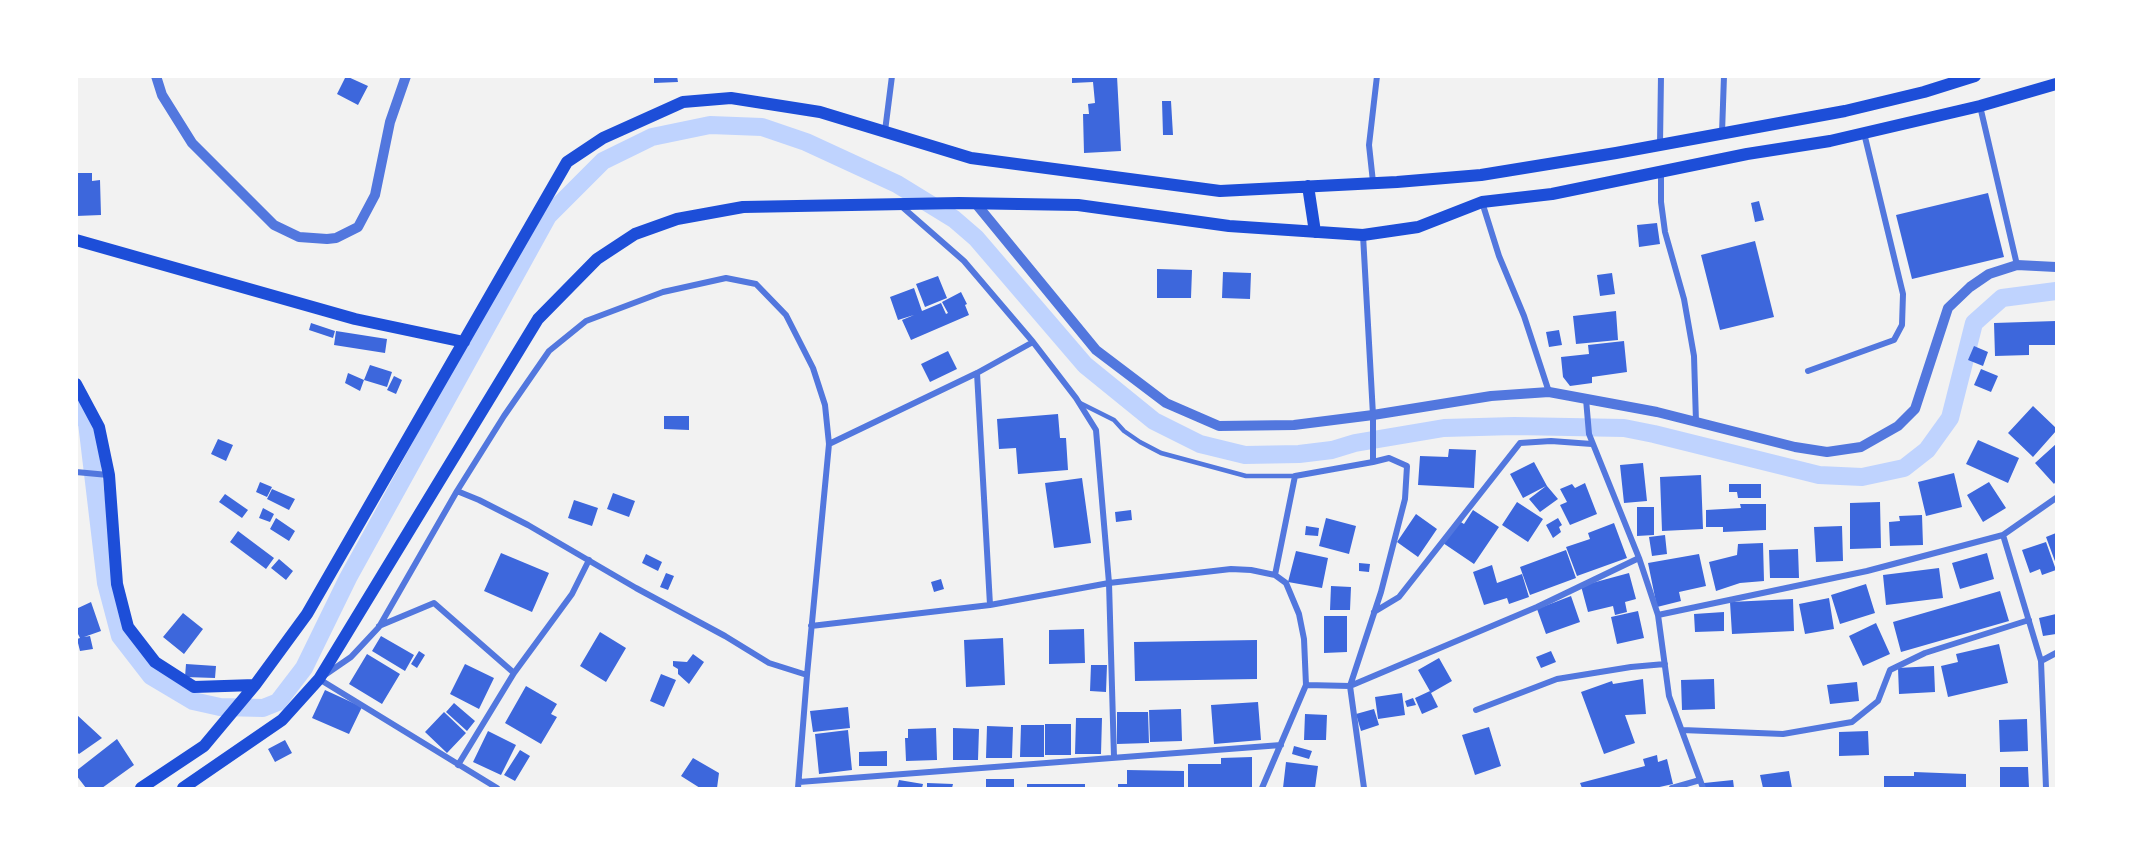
<!DOCTYPE html>
<style>
body{margin:0}
#map{position:relative;width:2133px;height:865px;overflow:hidden;background:#f2f2f2;font-family:"Open Sans",sans-serif}
canvas{display:block}
.frame{position:absolute;inset:0;border:78px solid #fff;pointer-events:none}
</style>
<div id="map">
<canvas width="2133" height="865"></canvas>
<div class="frame"></div>
</div>
<script>
const ctx = document.querySelector('canvas').getContext('2d');
ctx.lineJoin = 'round';
function shape(rows) {
  const path = new Path2D();
  for (const r of rows) {
    path.moveTo(r[0], r[1]);
    for (let i = 2; i < r.length; i += 2) path.lineTo(r[i], r[i + 1]);
  }
  return path;
}
function trace(path, color, width, dash) {
  ctx.strokeStyle = color;
  ctx.lineWidth = width;
  ctx.lineCap = dash ? 'butt' : 'round';
  ctx.setLineDash(dash || []);
  ctx.stroke(path);
}
function paint(path, color) {
  ctx.fillStyle = color;
  ctx.fill(path, 'evenodd');
}
const canal = shape([
 [76,407,87,423,106,583,120,636,151,676,193,701,220,707,263,708,278,702,304,668,348,578,548,216,603,161,652,137,710,125,762,127,806,142,897,184,954,219,976,238,1085,365,1154,421,1200,444,1245,455,1299,454,1332,450,1355,443,1444,428,1514,426,1624,428,1654,434,1819,475,1862,477,1904,468,1927,450,1950,418,1974,323,2002,298,2056,291]
]);
const building = shape([
 [346,76,368,86,358,105,337,94],
 [654,76,677,76,678,82,654,83],
 [1072,76,1117,76,1121,151,1084,153,1083,114,1089,114,1088,104,1095,103,1093,82,1072,83],
 [1162,101,1171,101,1173,135,1163,135],
 [76,173,92,173,92,181,100,180,101,215,76,216],
 [1988,193,2004,257,1912,279,1896,215],
 [1759,201,1764,220,1755,222,1751,203],
 [1657,223,1660,244,1639,247,1637,225],
 [1755,241,1774,317,1720,330,1701,255],
 [1157,269,1192,270,1191,298,1157,298],
 [1223,272,1251,273,1250,299,1222,298],
 [1612,273,1615,294,1600,296,1597,275],
 [938,276,947,298,925,307,916,284],
 [914,288,922,311,941,303,946,314,948,313,942,302,961,292,967,304,965,305,969,315,911,340,902,320,914,315,898,320,890,297],
 [1616,311,1618,340,1576,344,1573,316],
 [2056,321,2056,345,2029,345,2029,355,1995,356,1994,323],
 [311,323,335,331,333,338,309,330],
 [1559,330,1562,345,1549,347,1546,332],
 [336,331,387,339,385,353,334,345],
 [1624,341,1627,372,1592,377,1592,383,1570,386,1563,377,1561,357,1589,354,1588,345],
 [1974,346,1988,352,1983,366,1968,360],
 [948,351,957,369,930,382,921,364],
 [370,365,392,372,387,387,364,380],
 [1981,369,1998,376,1991,392,1974,385],
 [348,373,364,380,360,391,345,383],
 [394,376,402,380,396,394,387,390],
 [2033,406,2056,428,2056,431,2033,457,2008,433],
 [1058,414,1060,438,1066,438,1068,470,1018,474,1016,448,999,449,997,419],
 [664,416,689,416,689,430,664,429],
 [218,439,233,445,226,461,211,454],
 [1978,440,2019,458,2008,483,1966,464],
 [2056,444,2056,481,2054,484,2035,463],
 [1449,449,1476,450,1474,488,1418,485,1420,456,1448,457],
 [1534,462,1547,486,1558,499,1540,512,1529,499,1546,486,1523,498,1510,474],
 [1643,463,1647,501,1624,503,1620,465],
 [1954,473,1962,507,1926,516,1918,482],
 [1701,475,1703,529,1662,531,1660,477],
 [1082,478,1091,543,1054,548,1045,483],
 [260,482,272,487,267,497,256,492],
 [1989,482,2006,508,1983,522,1967,495],
 [1585,483,1597,514,1570,525,1560,505,1567,502,1560,489,1572,484,1575,488],
 [1729,484,1761,484,1761,498,1738,498,1737,492,1729,492],
 [272,489,295,499,289,510,267,499],
 [613,493,635,501,629,517,607,509],
 [225,494,248,510,242,518,219,502],
 [574,500,598,508,592,526,568,518],
 [1517,502,1543,519,1528,542,1502,525],
 [1880,502,1881,548,1850,549,1850,503],
 [1740,504,1766,504,1766,530,1723,532,1723,527,1706,527,1706,510,1741,508],
 [1637,507,1654,507,1654,535,1637,536],
 [263,508,274,514,270,522,259,518],
 [1131,510,1132,520,1116,522,1115,512],
 [1473,510,1499,527,1474,564,1443,543,1459,521,1464,524],
 [1416,514,1437,529,1418,557,1397,542],
 [1922,515,1923,545,1890,546,1889,522,1900,521,1899,516],
 [276,518,295,531,289,541,270,529],
 [1326,518,1356,526,1349,554,1319,546],
 [1558,518,1562,525,1559,527,1561,532,1553,538,1546,525],
 [1614,523,1627,558,1577,576,1566,547,1590,539,1588,533],
 [1306,526,1319,528,1318,536,1305,535],
 [1842,526,1843,561,1816,562,1814,527],
 [238,531,274,558,266,569,230,542],
 [2056,533,2056,564,2046,537],
 [1665,535,1667,554,1652,556,1649,537],
 [2046,542,2056,570,2042,575,2040,569,2030,573,2022,550],
 [1763,543,1764,581,1740,583,1716,591,1709,562,1737,555,1738,544],
 [1798,549,1799,578,1770,578,1769,550],
 [1566,550,1576,578,1530,595,1520,567],
 [1296,551,1328,558,1322,588,1288,582],
 [501,553,549,573,532,612,484,591],
 [1987,553,1994,579,1960,589,1952,563],
 [646,554,662,562,658,571,642,563],
 [1699,554,1706,586,1679,592,1681,601,1657,607,1648,563],
 [279,559,293,571,286,580,271,568],
 [1359,563,1370,564,1369,572,1359,571],
 [1492,565,1497,583,1522,574,1529,597,1509,604,1507,598,1484,605,1473,572],
 [1939,568,1943,598,1886,605,1883,575],
 [666,573,674,576,668,590,660,587],
 [1629,573,1636,599,1625,602,1627,612,1615,615,1613,606,1588,612,1581,586],
 [941,579,944,589,934,592,931,582],
 [1866,584,1875,613,1840,624,1831,595],
 [1331,586,1351,587,1350,610,1330,610],
 [2000,591,2009,621,1901,652,1893,622],
 [1571,596,1580,622,1546,634,1537,609],
 [1829,598,1834,629,1805,634,1799,604],
 [1793,599,1794,631,1732,634,1730,602],
 [91,602,101,631,84,637,90,636,93,649,80,651,77,639,80,638,76,630,76,609],
 [1638,611,1644,638,1617,644,1611,617],
 [1724,612,1724,631,1695,632,1694,614],
 [183,613,203,629,184,654,163,637],
 [2056,614,2056,634,2043,636,2039,618],
 [1324,616,1347,616,1347,652,1324,653],
 [1876,623,1890,654,1863,666,1849,636],
 [1084,629,1085,663,1049,664,1049,630],
 [600,632,626,648,606,682,580,666],
 [381,636,414,655,405,671,372,651],
 [1003,638,1005,685,966,687,964,640],
 [1257,640,1257,679,1135,681,1134,642],
 [1999,644,2008,683,1948,697,1941,666,1958,662,1956,654],
 [419,651,425,655,417,668,411,664],
 [1551,651,1556,662,1541,668,1536,657],
 [367,654,400,674,382,704,349,684],
 [693,654,704,662,689,684,678,674,678,669,673,666,673,661,687,662],
 [1439,658,1452,681,1431,693,1418,670],
 [186,664,216,666,215,678,185,677],
 [465,664,494,678,479,709,450,694],
 [1091,665,1107,665,1106,692,1090,691],
 [1934,666,1935,692,1899,694,1898,668],
 [661,674,676,680,664,707,650,701],
 [1643,679,1646,714,1625,715,1635,743,1604,754,1581,692,1612,681,1613,684],
 [1714,679,1715,709,1682,710,1681,680],
 [1857,682,1859,701,1830,704,1827,685],
 [526,686,557,704,551,714,557,717,541,744,505,723],
 [325,690,362,707,349,734,312,718],
 [1430,691,1438,707,1422,714,1415,698],
 [1402,693,1405,715,1378,719,1375,697],
 [1413,698,1416,705,1407,707,1405,701],
 [1258,702,1261,740,1214,744,1211,705],
 [454,703,475,721,467,731,446,712],
 [848,707,850,728,813,732,810,711],
 [1181,709,1182,741,1150,742,1149,710],
 [1374,709,1379,725,1361,731,1356,714],
 [444,712,466,733,447,753,425,732],
 [1117,712,1148,712,1149,743,1117,744],
 [1305,714,1327,715,1326,740,1304,740],
 [77,715,102,738,79,754,76,751],
 [1076,718,1102,718,1101,754,1075,754],
 [2027,719,2028,751,2000,752,1999,720],
 [1045,724,1071,724,1071,755,1045,755],
 [1021,725,1044,725,1044,757,1020,757],
 [987,726,1013,727,1012,758,986,758],
 [1489,727,1501,766,1475,775,1462,735],
 [936,728,937,760,906,761,905,738,908,738,908,729],
 [953,728,979,729,978,760,953,760],
 [848,730,852,770,819,774,815,734],
 [488,731,516,745,501,775,473,762],
 [1868,731,1869,755,1839,756,1839,732],
 [117,739,134,765,102,788,86,788,76,775,76,771],
 [285,740,292,753,275,762,268,749],
 [1294,746,1312,751,1309,759,1292,754],
 [520,750,530,756,515,781,504,775],
 [887,751,887,766,859,766,859,752],
 [1657,755,1658,762,1667,759,1673,784,1655,788,1582,788,1580,783,1645,766,1643,759],
 [1252,757,1252,788,1188,788,1188,764,1221,764,1221,758],
 [693,758,719,773,717,788,700,788,681,776],
 [1286,762,1318,766,1315,788,1283,788],
 [2000,767,2028,767,2029,788,2000,788],
 [1127,770,1184,771,1184,788,1118,788,1118,784,1127,784],
 [1789,771,1792,788,1763,788,1760,775],
 [1914,772,1966,774,1966,788,1884,788,1884,776,1914,776],
 [986,779,1014,779,1014,788,986,788],
 [899,780,923,784,922,788,897,788],
 [1733,780,1734,788,1704,788,1704,783],
 [927,783,953,784,952,788,927,788],
 [1027,784,1085,784,1085,788,1027,788]
]);
const service = shape([
 [1080,403,1114,420,1124,431,1140,442,1161,453,1246,476,1295,476]
]);
const minor = shape([
 [1980,106,2017,265],
 [885,131,892,76],
 [1722,133,1724,76],
 [1660,144,1661,76],
 [1661,173,1661,202,1665,232,1684,299,1694,356,1696,422],
 [1373,182,1369,145,1377,76],
 [1482,202,1499,256,1524,316,1549,392],
 [900,205,964,261,1033,342,1076,398,1096,430,1109,583,1231,569,1251,570,1275,575,1286,583,1299,614,1304,639,1306,685,1262,788],
 [1363,235,1373,415,1373,462,1389,458,1407,466,1405,499,1381,592,1350,686,1364,788],
 [1808,371,1894,340,1902,325,1903,294,1864,133],
 [977,373,990,605],
 [1586,399,1589,434,1639,558,1658,615,1669,696,1703,788],
 [829,444,977,373,1033,342],
 [76,472,108,475],
 [457,491,504,416,549,351,586,321,663,292,726,278,756,284,786,315,813,368,825,405,829,444,807,675,798,788],
 [2003,535,2041,661,2046,788],
 [1275,575,1295,476,1373,462],
 [1374,612,1399,597,1520,443,1551,441,1592,444],
 [1658,615,1867,571,2003,535,2056,498],
 [379,626,434,603,514,673,572,594,589,560],
 [811,626,990,605,1109,583,1114,757],
 [2041,661,2056,653],
 [1306,685,1350,686,1537,607,1639,558],
 [1476,710,1557,679,1631,667,1665,664],
 [1682,730,1783,734,1852,722,1878,701,1890,670,1925,653,2029,620],
 [458,765,514,673],
 [799,782,1281,745],
 [497,788,319,679,351,657,379,627,457,491,479,500,528,525,636,588,725,636,769,663,807,675],
 [1672,788,1700,780]
]);
const tertiary = shape([
 [156,76,162,95,192,143,274,225,299,237,327,239,336,238,358,227,375,195,390,122,406,76],
 [977,205,1096,350,1166,403,1219,426,1294,425,1373,415,1491,396,1549,392,1657,412,1795,447,1827,452,1861,447,1898,426,1915,409,1948,308,1970,287,1989,274,2017,265,2056,267]
]);
const secondary = shape([
 [1308,186,1315,232],
 [76,240,355,319,464,342],
 [76,384,99,427,109,475,117,584,128,627,155,662,194,687,255,685],
 [141,788,204,746,255,685,307,614,567,162,603,138,683,102,731,98,820,112,971,158,1220,191,1397,182,1481,175,1616,153,1845,111,1924,92,1975,76],
 [183,788,282,720,319,679,538,319,597,259,635,234,677,219,743,207,959,203,1078,205,1229,226,1363,235,1418,227,1482,202,1552,194,1747,154,1830,141,1980,106,2056,84]
]);
trace(canal, '#bfd3fe', 18);
paint(building, '#3d67dc');
trace(service, '#5277de', 4.5);
trace(minor, '#5277de', 6);
trace(tertiary, '#5277de', 10);
trace(secondary, '#1d4ed8', 12);
</script>
